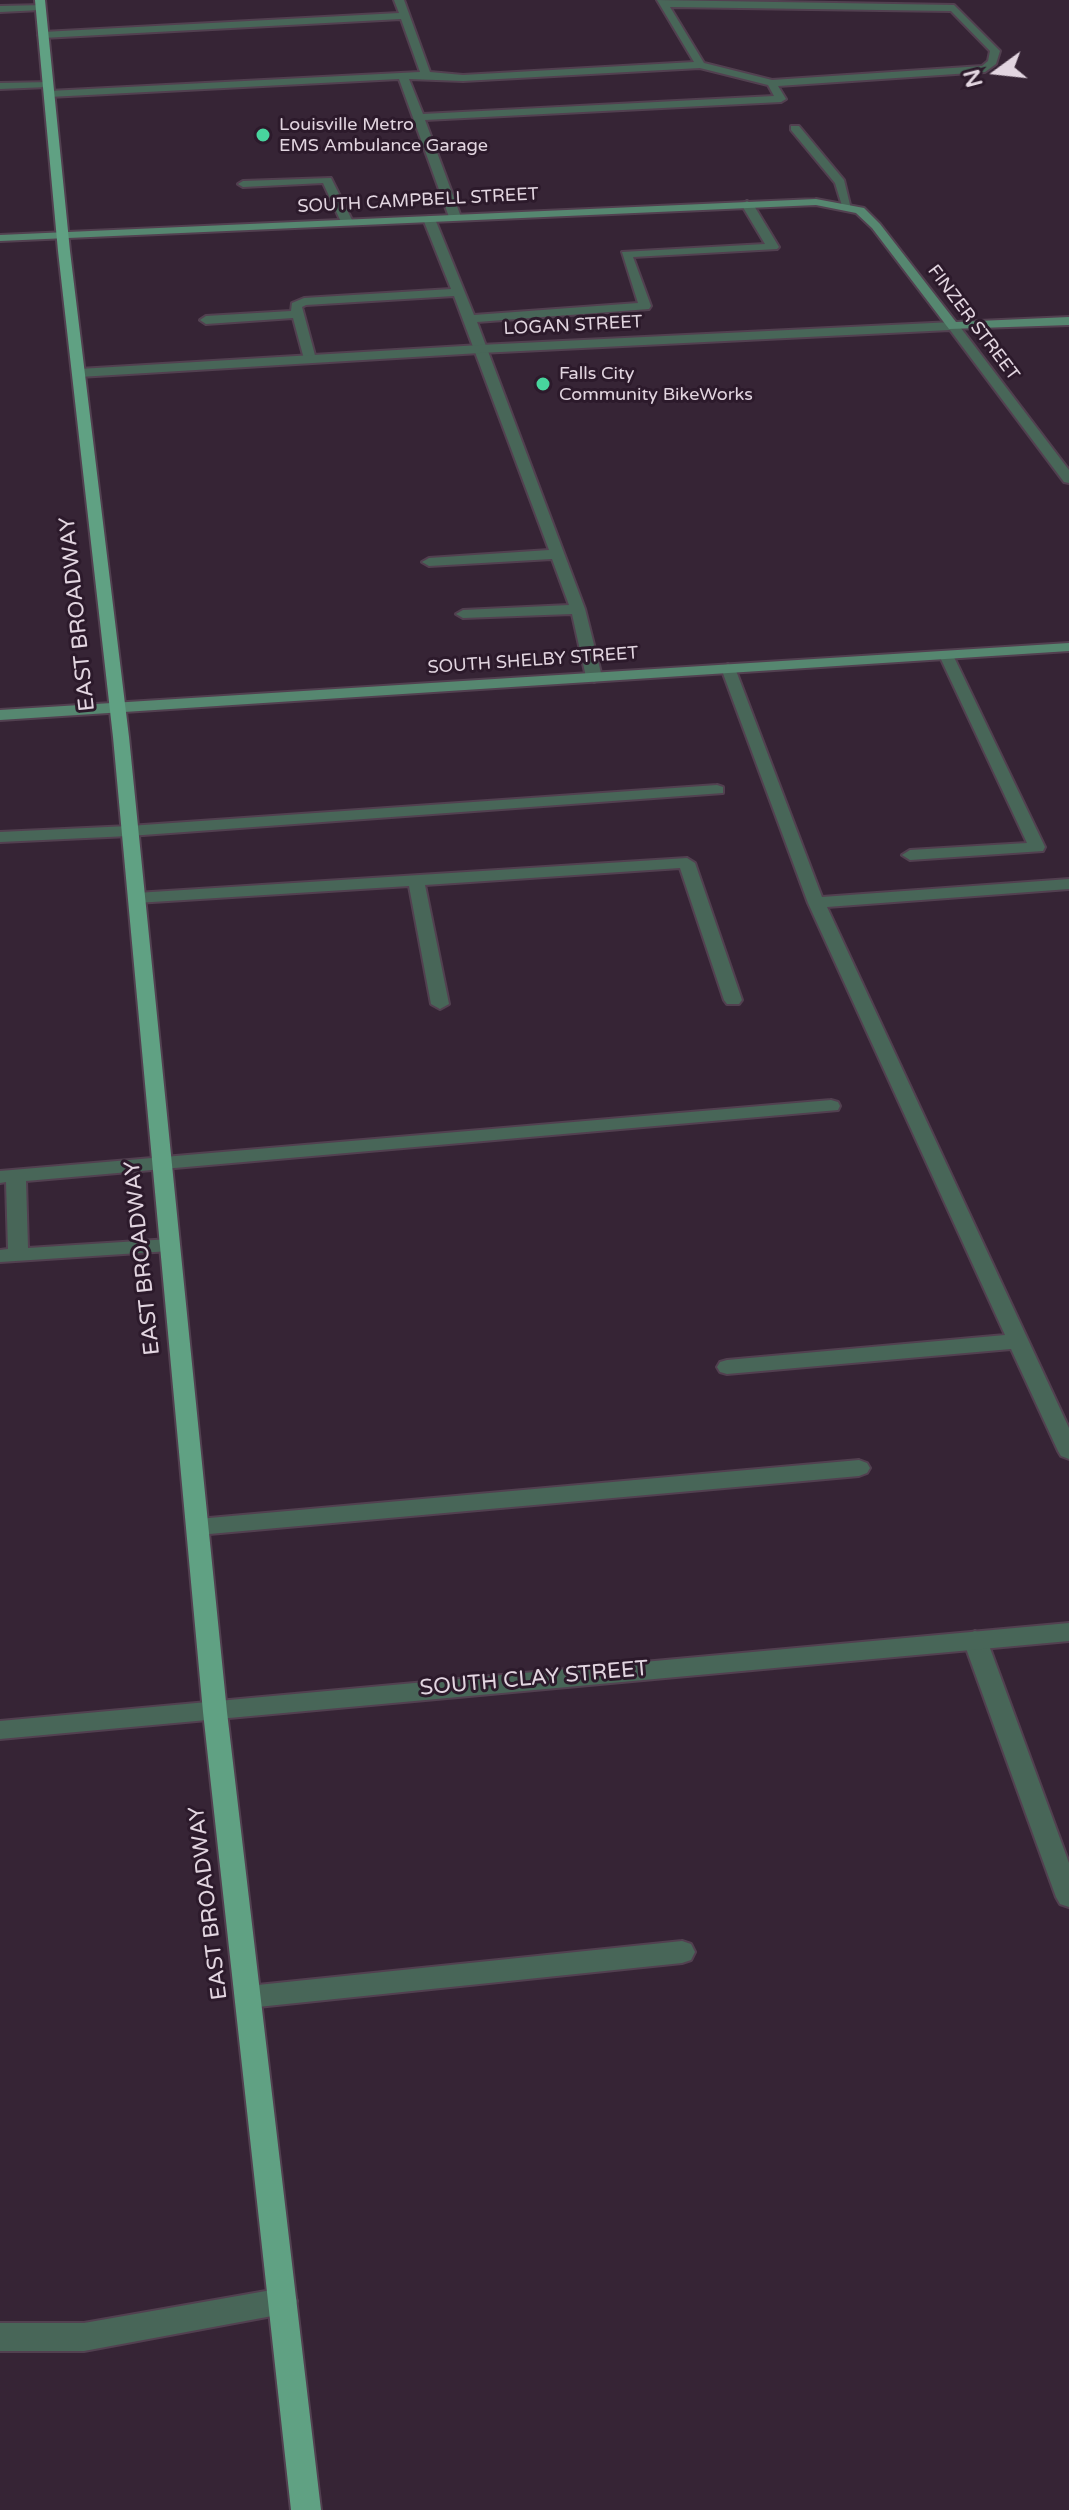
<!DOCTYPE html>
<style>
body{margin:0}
#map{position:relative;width:1069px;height:2510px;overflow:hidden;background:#362435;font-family:"Varela Round",sans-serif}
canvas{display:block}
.north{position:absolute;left:957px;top:32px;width:80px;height:80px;-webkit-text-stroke:6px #2c1a2b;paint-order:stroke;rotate:255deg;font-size:22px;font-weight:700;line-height:32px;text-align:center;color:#e2d5e0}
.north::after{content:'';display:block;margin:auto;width:28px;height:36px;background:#e2d5e0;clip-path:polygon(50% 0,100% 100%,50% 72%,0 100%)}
</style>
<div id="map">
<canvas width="1069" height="2510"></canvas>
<div class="north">N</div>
</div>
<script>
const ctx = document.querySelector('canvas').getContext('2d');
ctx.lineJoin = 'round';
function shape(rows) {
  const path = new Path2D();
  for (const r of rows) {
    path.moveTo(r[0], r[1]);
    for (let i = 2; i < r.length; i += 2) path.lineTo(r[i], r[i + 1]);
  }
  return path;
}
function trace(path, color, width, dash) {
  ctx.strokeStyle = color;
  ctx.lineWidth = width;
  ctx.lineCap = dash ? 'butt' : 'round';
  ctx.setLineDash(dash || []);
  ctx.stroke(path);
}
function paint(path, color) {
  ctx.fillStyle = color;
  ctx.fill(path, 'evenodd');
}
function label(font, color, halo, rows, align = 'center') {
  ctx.font = font + ' "Varela Round",sans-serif';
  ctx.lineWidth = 6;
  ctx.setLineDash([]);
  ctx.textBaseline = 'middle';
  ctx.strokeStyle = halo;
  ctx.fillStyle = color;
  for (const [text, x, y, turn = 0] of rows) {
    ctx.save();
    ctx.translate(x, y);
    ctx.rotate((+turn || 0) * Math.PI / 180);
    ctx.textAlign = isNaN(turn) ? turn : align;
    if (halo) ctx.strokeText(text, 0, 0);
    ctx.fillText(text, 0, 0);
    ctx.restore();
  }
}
const service = shape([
 [394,0,404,0,430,72,463,75,694,62,657,0,954,5,1000,51,996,64,985,72,778,86,786,99,781,102,425,120,461,217,455,220,449,217,399,79,49,97,44,94,49,91,420,72,401,19,43,38,38,35,43,32,399,13,394,0],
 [670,7,951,11,990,51,988,61,982,66,772,80,704,63,670,7],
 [700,68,768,85,774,96,423,114,409,79,463,81,700,68],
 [44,5,41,10,0,12,0,6,44,5],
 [52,82,53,84,48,87,0,89,0,83,52,82],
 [791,126,799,126,844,180,851,209,843,209,835,183,791,130,791,126],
 [331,178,353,222,351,224,341,222,323,183,243,187,238,184,243,181,331,178],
 [747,201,753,204,779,247,777,249,633,257,651,306,649,309,477,322,585,609,602,677,594,682,586,677,572,614,463,618,456,614,463,610,569,605,552,559,429,566,422,562,429,558,549,550,454,296,306,305,302,307,316,359,310,363,304,359,293,318,206,324,200,320,206,316,291,311,292,303,304,298,451,289,423,219,429,216,435,219,474,315,638,303,622,252,765,244,741,204,747,201],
 [946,651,953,655,1045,847,1043,851,910,860,902,855,910,850,1027,843,939,655,946,651],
 [728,664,735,668,822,897,1069,879,1069,889,827,907,1069,1428,1069,1459,1061,1456,1058,1451,1011,1349,727,1374,720,1372,717,1367,720,1362,727,1360,1005,1335,808,903,721,668,728,664],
 [717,785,723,787,723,793,129,836,0,842,0,832,129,826,717,785],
 [687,858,695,863,742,1000,739,1004,727,1004,724,1000,680,868,425,885,449,1004,440,1009,431,1004,409,886,136,903,128,898,136,893,687,858],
 [831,1100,838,1102,840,1106,838,1110,26,1181,28,1248,170,1239,180,1245,170,1251,0,1262,0,1250,8,1249,6,1182,0,1183,0,1171,831,1100],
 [859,1460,867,1463,870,1468,867,1473,859,1476,198,1535,190,1533,187,1527,190,1521,198,1519,859,1460],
 [975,1631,983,1634,987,1640,1069,1863,1069,1907,1060,1904,1056,1897,963,1640,967,1634,975,1631],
 [682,1941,691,1944,695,1952,691,1960,682,1963,248,2008,239,2005,235,1997,239,1989,248,1986,682,1941],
 [283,2288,293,2291,297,2301,293,2311,283,2314,84,2351,0,2351,0,2323,84,2323,283,2288]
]);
const minor = shape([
 [953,322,957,323,1069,470,1069,483,1064,482,950,330,480,353,79,377,73,373,79,369,480,345,953,322],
 [1069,1623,1069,1641,0,1739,0,1721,1069,1623]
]);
const secondary = shape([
 [816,199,864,208,880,224,956,322,1069,317,1069,325,949,329,872,228,856,213,816,205,0,241,0,235,816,199],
 [1069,643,1069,651,0,720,0,710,1069,643]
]);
const primary = shape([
 [35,0,45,0,70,251,129,737,227,1712,321,2510,291,2510,203,1712,113,737,58,251,35,0]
]);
const markers = [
 [263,135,8,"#48d49d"],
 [543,384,8,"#48d49d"]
];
const farPoinames = [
 ["Louisville Metro",279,125],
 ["EMS Ambulance Garage",279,146],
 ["Falls City",559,374],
 ["Community BikeWorks",559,395]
];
const farStreetnames = [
 ["SOUTH CAMPBELL STREET",418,201,-3],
 ["FINZER STREET",973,323,53],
 ["LOGAN STREET",573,326,-3],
 ["SOUTH SHELBY STREET",533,661,-4]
];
const streetNames = [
 ["EAST BROADWAY",78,614,-96],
 ["EAST BROADWAY",143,1258,-96],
 ["SOUTH CLAY STREET",534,1679,-5],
 ["EAST BROADWAY",209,1903,-97]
];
trace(service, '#524050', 4);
trace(minor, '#524050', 4);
trace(secondary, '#524050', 4);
trace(primary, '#524050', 4);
paint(service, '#486658');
paint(minor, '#486658');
paint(secondary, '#568770');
paint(primary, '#60a183');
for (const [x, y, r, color] of markers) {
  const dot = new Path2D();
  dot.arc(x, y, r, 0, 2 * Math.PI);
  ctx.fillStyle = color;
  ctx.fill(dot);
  trace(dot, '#2c1a2b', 3);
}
label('18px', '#e2d5e0', '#2c1a2b', farPoinames, 'left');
label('18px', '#e2d5e0', '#2c1a2b', farStreetnames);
label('22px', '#e2d5e0', '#2c1a2b', streetNames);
</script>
